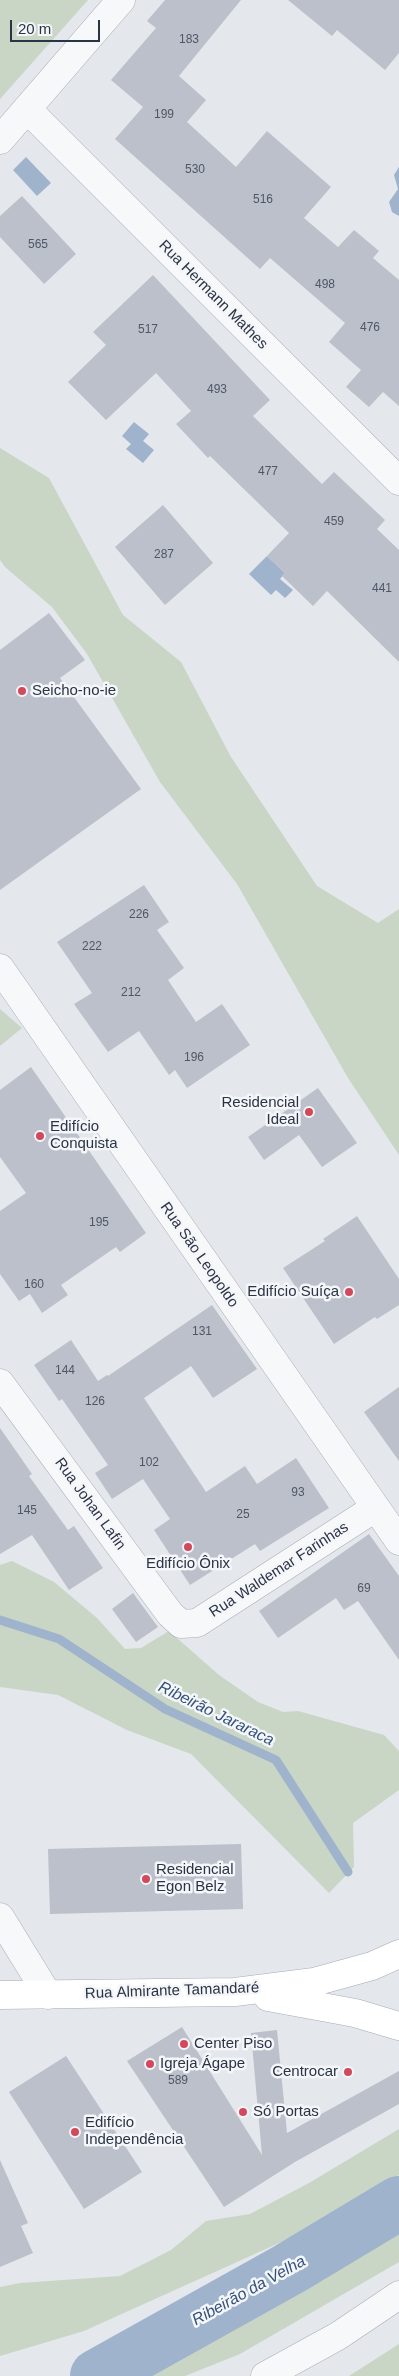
<!DOCTYPE html>
<meta charset="utf-8">
<style>
body{margin:0}
#map{position:relative;width:399px;height:2376px;overflow:hidden;background:#e4e7ec;font-family:Arial,sans-serif}
canvas{display:block}
.scale{position:absolute;left:10px;top:20px;width:90px;height:22px;box-sizing:border-box;border:2px solid #2b3445;border-top:0;padding-left:6px;font-size:15px;line-height:18px;white-space:nowrap;color:#2b3445;-webkit-text-stroke:4px #f4f6f9;paint-order:stroke}
</style>
<div id="map">
<canvas width="399" height="2376"></canvas>
<div class="scale">20 m</div>
</div>
<script>
const ctx = document.querySelector('canvas').getContext('2d');
ctx.lineJoin = 'round';
function paint(path, color) {
  ctx.fillStyle = color;
  ctx.fill(path, 'evenodd');
}
function shape(rows) {
  const path = new Path2D();
  for (const r of rows) {
    path.moveTo(r[0], r[1]);
    for (let i = 2; i < r.length; i += 2) path.lineTo(r[i], r[i + 1]);
  }
  return path;
}
function trace(path, color, width, dash) {
  ctx.strokeStyle = color;
  ctx.lineWidth = width;
  ctx.lineCap = dash ? 'butt' : 'round';
  ctx.setLineDash(dash || []);
  ctx.stroke(path);
}
function label(font, color, halo, rows, align = 'center') {
  ctx.font = font + ' Arial,sans-serif';
  ctx.lineWidth = 5;
  ctx.setLineDash([]);
  ctx.textBaseline = 'middle';
  ctx.strokeStyle = halo;
  ctx.fillStyle = color;
  for (const [text, x, y, turn = 0] of rows) {
    ctx.save();
    ctx.translate(x, y);
    ctx.rotate((+turn || 0) * Math.PI / 180);
    ctx.textAlign = isNaN(turn) ? turn : align;
    if (halo) ctx.strokeText(text, 0, 0);
    ctx.fillText(text, 0, 0);
    ctx.restore();
  }
}
const green = shape([
 [0,0,88,0,0,99],
 [0,448,49,478,123,615,181,662,231,757,317,886,378,923,399,909,399,1155,348,1078,237,884,160,782,87,654,52,607,5,567,0,560],
 [0,1009,22,1028,0,1046],
 [12,1561,54,1582,97,1618,125,1649,141,1648,169,1631,219,1675,258,1702,283,1712,298,1711,384,1735,399,1751,399,1790,353,1823,354,1867,329,1893,191,1754,127,1730,58,1695,0,1687,0,1565],
 [399,2129,399,2175,339,2216,84,2331,0,2356,0,2287,20,2283,120,2276,171,2250,206,2221,250,2214,309,2183],
 [399,2234,399,2262,240,2354,185,2376,140,2376,214,2340],
 [399,2344,399,2376,349,2376]
]);
const water = shape([
 [26,157,51,183,37,196,13,170],
 [399,167,399,216,392,212,389,202,398,189,394,175],
 [134,422,149,434,143,441,154,450,143,463,126,449,131,444,122,436],
 [267,556,285,573,280,579,293,590,285,598,276,590,271,595,249,574]
]);
const stream = shape([
 [0,1620,59,1639,165,1709,276,1760,348,1872]
]);
const river = shape([
 [97,2376,289,2269,399,2203]
]);
const building = shape([
 [165,0,241,0,179,76,206,100,187,122,236,167,267,131,331,187,304,218,338,247,354,230,379,251,373,258,399,280,399,406,383,392,369,407,346,387,361,370,329,342,345,323,270,258,260,269,115,139,143,107,111,80,156,28,147,21],
 [288,0,399,0,399,53,385,70,337,30,332,36],
 [22,196,76,254,44,284,0,237,0,216],
 [153,275,270,400,253,416,322,484,334,472,385,520,377,529,399,550,399,662,327,591,313,606,282,576,285,573,267,556,289,533,210,456,208,458,176,424,191,411,156,373,106,420,68,382,106,345,93,332],
 [163,505,213,563,165,605,115,547],
 [49,613,85,660,60,678,141,789,0,890,0,650],
 [144,885,169,922,157,930,184,968,168,980,196,1022,222,1004,250,1045,187,1088,175,1070,169,1075,139,1031,108,1052,74,1004,92,993,57,942],
 [31,1067,146,1233,120,1252,116,1247,61,1285,68,1295,42,1313,30,1294,19,1301,0,1274,0,1211,26,1193,0,1157,0,1090],
 [318,1088,357,1143,322,1167,299,1135,264,1160,248,1137],
 [357,1216,399,1279,399,1305,377,1319,375,1317,334,1344,283,1268,325,1241,323,1239],
 [212,1305,257,1369,213,1398,191,1366,144,1398,206,1492,245,1466,257,1484,296,1458,329,1508,260,1551,255,1544,190,1585,154,1530,170,1519,143,1479,112,1499,95,1473,108,1465,62,1399,59,1401,34,1365,71,1340,98,1381,107,1375,108,1376],
 [399,1387,399,1461,364,1412],
 [0,1428,32,1474,29,1476,68,1530,74,1526,103,1568,69,1590,32,1535,0,1554],
 [369,1534,399,1576,399,1660,358,1601,344,1610,336,1598,278,1638,259,1611],
 [133,1593,158,1627,136,1642,112,1609],
 [241,1844,243,1909,50,1914,48,1849],
 [182,2027,262,2155,251,2033,277,2030,287,2133,399,2071,399,2104,295,2162,224,2207,127,2061],
 [66,2056,142,2172,84,2209,9,2092],
 [0,2160,28,2223,21,2226,33,2253,0,2267]
]);
const minor = shape([
 [27,109,399,481],
 [0,140,121,0],
 [0,968,399,1541],
 [0,1383,170,1614,181,1624,197,1623,375,1508],
 [0,1917,48,1995],
 [265,2376,338,2336,399,2295]
]);
const major = shape([
 [0,1995,235,1992,314,1982,372,1966,399,1954],
 [268,1997,355,2013,399,2026]
]);
const markers = [
 [22,691,5,"#d1495b"],
 [309,1112,5,"#d1495b"],
 [40,1136,5,"#d1495b"],
 [349,1292,5,"#d1495b"],
 [188,1547,5,"#d1495b"],
 [146,1879,5,"#d1495b"],
 [184,2044,5,"#d1495b"],
 [150,2064,5,"#d1495b"],
 [348,2072,5,"#d1495b"],
 [243,2112,5,"#d1495b"],
 [75,2132,5,"#d1495b"]
];
const numberNames = [
 ["183",189,40],
 ["199",164,115],
 ["530",195,170],
 ["516",263,200],
 ["565",38,245],
 ["498",325,285],
 ["476",370,328],
 ["517",148,330],
 ["493",217,390],
 ["477",268,472],
 ["459",334,522],
 ["287",164,555],
 ["441",382,589],
 ["226",139,915],
 ["222",92,947],
 ["212",131,993],
 ["196",194,1058],
 ["195",99,1223],
 ["160",34,1285],
 ["131",202,1332],
 ["144",65,1371],
 ["126",95,1402],
 ["102",149,1463],
 ["93",298,1493],
 ["145",27,1511],
 ["25",243,1515],
 ["69",364,1589],
 ["589",178,2081]
];
const streetNames = [
 ["Rua Hermann Mathes",213,295,45],
 ["Rua São Leopoldo",199,1255,55],
 ["Rua Johan Lafin",90,1504,54],
 ["Rua Waldemar Farinhas",279,1570,-33],
 ["Rua Almirante Tamandaré",172,1991,-2]
];
const poiNames = [
 ["Seicho-no-ie",32,691],
 ["Residencial",299,1103,"right"],
 ["Ideal",299,1120,"right"],
 ["Edifício",50,1127],
 ["Conquista",50,1144],
 ["Edifício Suíça",339,1292,"right"],
 ["Edifício Ônix",188,1564,"center"],
 ["Residencial",156,1870],
 ["Egon Belz",156,1887],
 ["Center Piso",194,2044],
 ["Igreja Ágape",160,2064],
 ["Centrocar",338,2072,"right"],
 ["Só Portas",253,2112],
 ["Edifício",85,2123],
 ["Independência",85,2140]
];
const waterNames = [
 ["Ribeirão Jararaca",216,1714,26],
 ["Ribeirão da Velha",249,2291,-29]
];
paint(green, '#c9d6c5');
paint(water, '#9fb4cc');
trace(stream, '#9fb4cc', 9);
trace(river, '#9fb4cc', 54);
paint(building, '#bbc0ca');
trace(minor, '#a9aeb7', 29);
trace(major, '#a3abb8', 29);
trace(minor, '#f7f8fa', 28);
trace(major, '#fff', 28);
for (const [x, y, r, color] of markers) {
  const dot = new Path2D();
  dot.arc(x, y, r, 0, 2 * Math.PI);
  ctx.fillStyle = color;
  ctx.fill(dot);
  trace(dot, '#f4f6f9', 2);
}
label('12px', '#4f5766', null, numberNames);
label('15px', '#2b3445', '#f4f6f9', streetNames);
label('15px', '#2b3445', '#f4f6f9', poiNames, 'left');
label('italic 16px', '#34527a', '#f4f6f9', waterNames);
</script>
